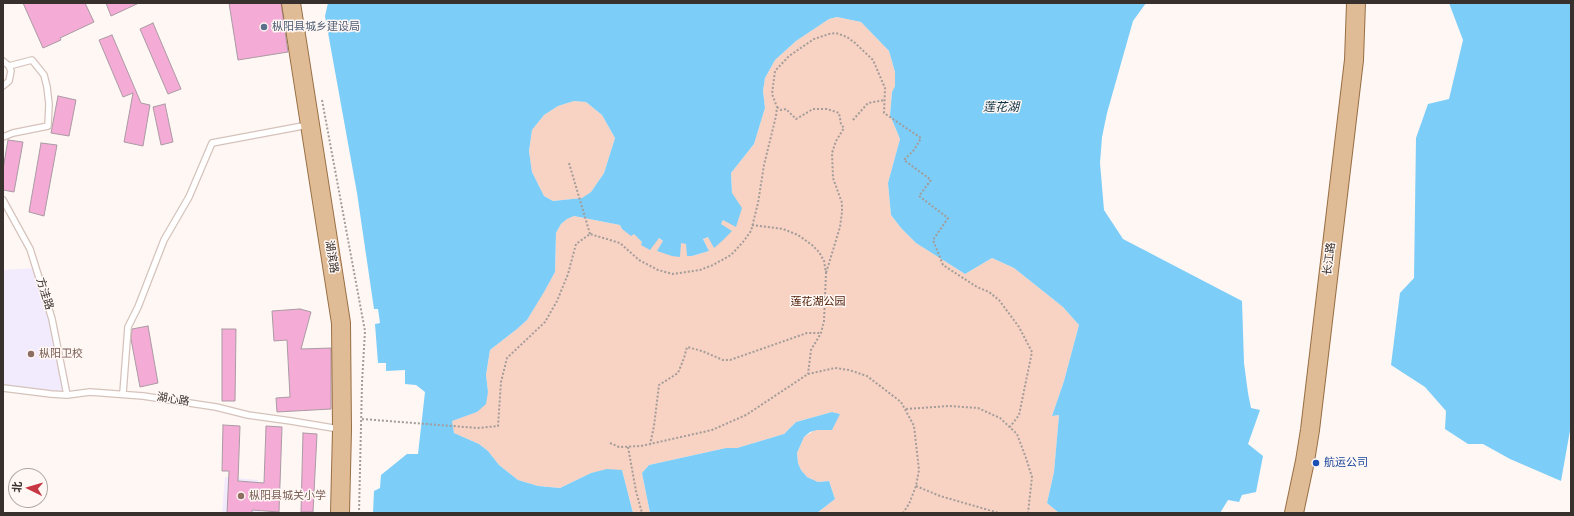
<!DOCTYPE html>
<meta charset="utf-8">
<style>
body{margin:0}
#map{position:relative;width:1574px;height:516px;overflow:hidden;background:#fff7f4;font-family:Jost,"Noto Sans SC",sans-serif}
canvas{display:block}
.frame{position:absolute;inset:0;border:4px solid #37302d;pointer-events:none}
.north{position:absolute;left:8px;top:468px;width:40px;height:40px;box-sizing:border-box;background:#fff7f4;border:1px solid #afa7a4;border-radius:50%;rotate:275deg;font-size:11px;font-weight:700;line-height:16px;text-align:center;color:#37302d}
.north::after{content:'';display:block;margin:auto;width:14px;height:18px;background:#c73743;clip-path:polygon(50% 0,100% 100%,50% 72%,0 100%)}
</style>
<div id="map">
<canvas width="1574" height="516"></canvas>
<div class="frame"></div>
<div class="north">北</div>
</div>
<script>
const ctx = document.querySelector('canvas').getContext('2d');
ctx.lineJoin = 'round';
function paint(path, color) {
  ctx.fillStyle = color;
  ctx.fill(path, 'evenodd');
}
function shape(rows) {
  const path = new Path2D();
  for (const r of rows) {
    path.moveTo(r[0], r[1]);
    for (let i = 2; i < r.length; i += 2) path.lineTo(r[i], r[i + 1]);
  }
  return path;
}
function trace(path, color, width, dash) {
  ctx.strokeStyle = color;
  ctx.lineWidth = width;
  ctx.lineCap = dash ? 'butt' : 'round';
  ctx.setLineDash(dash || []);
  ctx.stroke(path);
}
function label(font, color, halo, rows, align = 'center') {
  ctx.font = font + ' Jost,"Noto Sans SC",sans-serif';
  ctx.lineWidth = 3;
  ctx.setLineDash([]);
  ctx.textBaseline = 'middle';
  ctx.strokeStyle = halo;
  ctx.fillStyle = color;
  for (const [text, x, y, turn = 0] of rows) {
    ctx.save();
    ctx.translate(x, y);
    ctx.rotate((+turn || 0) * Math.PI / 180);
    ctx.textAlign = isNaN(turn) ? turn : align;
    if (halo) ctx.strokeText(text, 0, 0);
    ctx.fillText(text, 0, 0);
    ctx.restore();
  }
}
const education = shape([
 [36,268,52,319,67,395,3,388,3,270],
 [225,477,258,480,260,513,222,513]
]);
const green = shape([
 [837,17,861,22,889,51,895,72,895,86,892,92,890,115,900,139,888,183,891,215,901,228,916,243,965,274,992,258,1014,268,1063,307,1079,325,1064,381,1052,416,1059,415,1054,472,1047,503,1059,513,817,513,835,499,829,481,818,482,807,477,801,470,798,463,797,453,804,437,840,414,832,412,796,422,784,434,737,448,726,448,649,465,642,473,650,513,633,513,622,470,591,473,560,488,538,486,518,480,499,465,488,451,479,444,454,433,451,421,477,412,488,392,486,375,490,350,517,329,527,320,555,272,556,233,561,224,567,219,574,216,620,225,622,229,634,233,642,242,658,238,663,241,686,243,692,256,709,251,703,239,708,237,721,224,723,220,732,193,731,173,754,144,765,108,763,91,765,78,775,60,796,41,829,19],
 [574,101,586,102,602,115,615,138,604,173,591,192,583,198,553,201,544,196,532,172,529,151,532,130,544,115,558,106]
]);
const water = shape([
 [328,3,1146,3,1133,21,1107,113,1102,137,1100,163,1104,210,1123,239,1242,301,1244,363,1248,393,1251,408,1260,410,1248,444,1263,456,1256,492,1242,495,1239,502,1228,500,1220,513,1059,513,1047,503,1054,472,1059,415,1052,416,1064,381,1079,325,1063,307,1014,268,992,258,965,274,916,243,901,228,891,215,888,183,900,139,890,115,892,92,895,86,895,72,889,51,861,22,837,17,829,19,796,41,775,60,765,78,763,91,765,108,754,144,731,173,732,193,742,208,736,227,723,220,721,224,732,231,722,241,714,248,708,237,703,239,709,251,692,256,687,256,686,244,681,243,680,257,672,256,657,251,663,241,659,238,650,250,641,245,642,242,634,234,631,236,622,229,620,225,574,216,567,219,561,224,556,233,555,272,544,292,527,320,517,329,490,350,486,375,488,392,486,404,477,412,452,421,454,433,479,444,488,451,499,465,518,480,538,486,560,488,591,473,607,469,622,470,633,513,373,513,374,491,380,488,381,475,407,454,418,454,425,392,416,385,405,384,405,370,386,371,386,363,378,363,375,324,380,323,378,309,374,309,357,193,325,16],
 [574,101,586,102,602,115,615,138,604,173,591,192,582,198,553,201,544,196,532,172,529,151,532,130,544,115,558,106],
 [1449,3,1571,3,1571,425,1561,481,1510,459,1483,444,1468,444,1445,429,1446,411,1425,387,1391,365,1400,293,1414,278,1416,138,1428,104,1449,99,1463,40],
 [832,412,840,414,832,430,817,430,810,432,804,437,797,453,798,463,801,470,807,477,818,482,829,481,835,499,817,513,650,513,642,473,649,465,726,448,737,448,784,434,796,422]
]);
const building = shape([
 [23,3,85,3,94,22,60,38,61,40,43,48,23,3],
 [106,3,139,3,111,16,106,3],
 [229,3,281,3,288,52,238,60,229,3],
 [153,23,181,89,168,94,140,29,153,23],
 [112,35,141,103,150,105,143,146,124,142,133,93,123,97,99,40,112,35],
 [58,96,76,100,69,136,51,133,58,96],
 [165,104,173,142,161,145,153,107,165,104],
 [8,140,23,142,14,192,3,190,3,169,8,140],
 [41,143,57,145,44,216,29,212,41,143],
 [300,309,311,312,301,349,331,348,331,409,277,412,276,398,290,397,287,340,274,341,272,311,300,309],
 [148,326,158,383,140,387,131,339,132,329,148,326],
 [222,329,236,329,235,401,222,401,222,329],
 [223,425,240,426,238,481,264,483,266,426,282,427,279,512,252,510,252,513,227,513,229,471,222,471,223,425],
 [303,433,317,434,313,512,301,512,303,433]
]);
const path = shape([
 [322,100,365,331,362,383,359,513],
 [777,107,781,110,786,109,796,119,813,109,827,109,839,113,841,124,844,128,836,141,832,153,833,178,842,203,842,212,840,227,826,273],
 [853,120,868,103,885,100],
 [569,163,590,234],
 [752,225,783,229,798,235,812,245,819,252,824,261,826,273,824,321,821,333,811,350,808,374],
 [906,409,949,406,978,408,1000,418,1017,434,1026,458,1032,477,1028,513],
 [362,419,478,428,498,426,501,382,507,358,545,322,557,301,568,274,576,244,590,234,620,243,639,260,658,270,673,274,700,270,713,265,731,255,743,242,751,231,758,203,764,165,776,116,777,107,772,94,775,71,789,56,814,39,829,34,836,33,847,37,855,43,873,60,885,88,884,113,921,138,914,150,904,160,931,180,919,196,948,218,933,240,943,265,977,287,989,292,999,300,1019,327,1032,352,1019,415,1010,427],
 [610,443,619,447,641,446,712,430,746,415,808,374,835,368,849,370,867,376,901,402,914,426,919,470,916,486,909,504,903,513],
 [650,445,654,426,659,385,678,373,684,358,687,347,702,351,723,360,730,360,807,333,821,333],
 [628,447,636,491,642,513],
 [916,486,940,496,999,513]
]);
const service = shape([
 [3,61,9,66,11,71,9,81,3,86],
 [3,137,13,133,48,126,49,104,47,87,44,75,32,60,9,66],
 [3,200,30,249,52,319,67,395],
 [3,388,51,394,67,395,90,392,143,396,216,407,248,415,291,421,339,429],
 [123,393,128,327,138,307,164,240,189,197,212,143,308,125]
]);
const primary = shape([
 [291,3,341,323,342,430,340,513],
 [1294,513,1305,461,1310,430,1354,60,1356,3]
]);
const markers = [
 [264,27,4,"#5c6f8a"],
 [31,354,4,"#8d6e63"],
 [1316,463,4,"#1a4fb4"],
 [241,496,4,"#8d6e63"]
];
const serviceNames = [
 ["枞阳县城乡建设局",272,27]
];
const streetNames = [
 ["湖滨路",331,257,81],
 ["长江路",1330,259,-83],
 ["方洼路",44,294,72],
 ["湖心路",173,400,9]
];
const parkNames = [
 ["莲花湖公园",818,302]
];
const educationNames = [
 ["枞阳卫校",39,354],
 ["枞阳县城关小学",249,496]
];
const transitNames = [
 ["航运公司",1324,463]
];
const waterNames = [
 ["莲花湖",1001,108]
];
paint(education, '#f1ebfd');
paint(green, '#f8d3c3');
paint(water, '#7ccdf8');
paint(building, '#f4abd5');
trace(building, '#aa9aa3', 1);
trace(service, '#d5c3bb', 8);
trace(primary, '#986e44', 20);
trace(path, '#a39c99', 2, [2, 2]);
trace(service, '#fff', 5.5);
trace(primary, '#e0bc96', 18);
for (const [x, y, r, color] of markers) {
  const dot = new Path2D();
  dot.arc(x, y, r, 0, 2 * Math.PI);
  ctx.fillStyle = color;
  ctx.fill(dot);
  trace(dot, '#fff7f4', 1.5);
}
label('11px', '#4e5e75', '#fff7f4', serviceNames, 'left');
label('11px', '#37302d', '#fff7f4', streetNames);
label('11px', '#51220b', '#fff7f4', parkNames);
label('11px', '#785e54', '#fff7f4', educationNames, 'left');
label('11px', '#164399', '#fff7f4', transitNames, 'left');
label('italic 12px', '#0c3243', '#fff7f4', waterNames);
</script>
